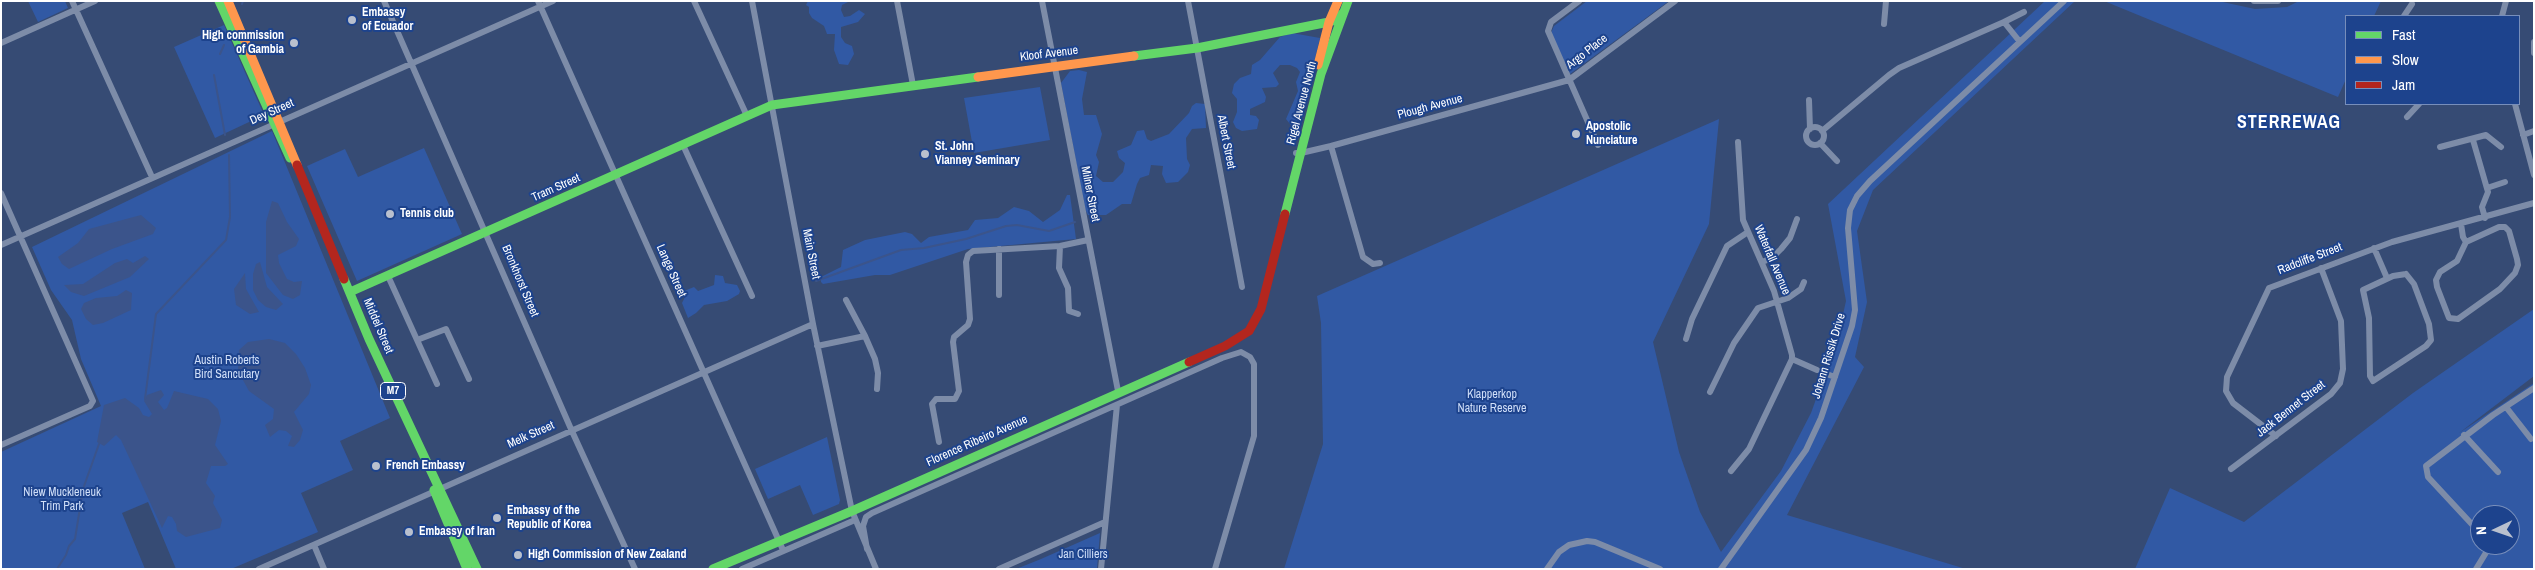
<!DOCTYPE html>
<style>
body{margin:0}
#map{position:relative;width:2535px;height:570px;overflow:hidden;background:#364b74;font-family:"Archivo Narrow",sans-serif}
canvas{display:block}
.frame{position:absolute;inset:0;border:2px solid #fff;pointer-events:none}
.legend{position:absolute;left:2345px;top:15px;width:175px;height:90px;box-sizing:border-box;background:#1d438d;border:1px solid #778ebb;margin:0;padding:6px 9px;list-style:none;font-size:15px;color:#fff}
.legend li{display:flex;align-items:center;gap:10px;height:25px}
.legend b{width:25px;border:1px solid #778ebb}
.north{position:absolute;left:2470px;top:505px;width:50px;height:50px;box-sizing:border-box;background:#1d438d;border:1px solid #778ebb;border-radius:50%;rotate:267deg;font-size:14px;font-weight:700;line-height:20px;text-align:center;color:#fff}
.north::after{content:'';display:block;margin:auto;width:18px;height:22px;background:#b9c0ce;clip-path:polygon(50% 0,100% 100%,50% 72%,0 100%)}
</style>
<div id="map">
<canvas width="2535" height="570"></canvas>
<div class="frame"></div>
<ul class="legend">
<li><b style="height:6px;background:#63d668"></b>Fast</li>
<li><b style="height:6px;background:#ff974d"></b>Slow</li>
<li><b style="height:6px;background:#b3261e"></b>Jam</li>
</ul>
<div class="north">N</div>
</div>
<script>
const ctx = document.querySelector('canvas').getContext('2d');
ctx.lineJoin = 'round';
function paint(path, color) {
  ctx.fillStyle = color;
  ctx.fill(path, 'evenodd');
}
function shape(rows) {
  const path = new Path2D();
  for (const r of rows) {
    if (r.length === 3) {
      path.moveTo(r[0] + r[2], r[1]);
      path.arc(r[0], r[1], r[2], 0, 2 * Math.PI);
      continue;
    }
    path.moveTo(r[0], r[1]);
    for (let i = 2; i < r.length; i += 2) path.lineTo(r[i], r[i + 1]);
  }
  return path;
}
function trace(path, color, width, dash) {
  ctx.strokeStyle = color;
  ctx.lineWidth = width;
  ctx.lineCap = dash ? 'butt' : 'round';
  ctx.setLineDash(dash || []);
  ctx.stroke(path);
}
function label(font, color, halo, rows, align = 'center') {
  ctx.font = font + ' "Archivo Narrow",sans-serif';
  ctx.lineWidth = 4;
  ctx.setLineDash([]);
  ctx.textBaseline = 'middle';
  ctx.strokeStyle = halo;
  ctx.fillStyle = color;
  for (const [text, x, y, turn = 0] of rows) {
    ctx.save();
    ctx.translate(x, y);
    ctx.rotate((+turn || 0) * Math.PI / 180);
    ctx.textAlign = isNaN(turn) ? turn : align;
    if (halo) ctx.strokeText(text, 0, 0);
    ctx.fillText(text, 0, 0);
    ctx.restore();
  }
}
const green = shape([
 [28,1,65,1,68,8,38,22],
 [808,1,850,1,842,5,841,10,844,17,850,16,859,10,865,14,858,22,841,27,841,37,845,43,852,46,854,54,848,65,839,64,834,50,835,34,827,34,824,26,812,18,809,13,809,7,806,5],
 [1587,1,1669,1,1570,74,1551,33,1554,26],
 [2045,1,2075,1,1873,190,1857,231,1867,302,1855,357,1864,367,1787,515,1966,569,1284,569,1323,444,1321,323,1317,296,1719,119,1709,224,1653,342,1679,452,1700,512,1721,552,1781,471,1811,413,1837,341,1846,301,1828,204],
 [2104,1,2218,1,2255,9,2287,7,2299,1,2381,1,2374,16,2346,16,2346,79,2338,97],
 [224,25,264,115,215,138,174,47],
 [1292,33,1320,38,1298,129,1294,129,1286,119,1298,91,1296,82,1300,72,1297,68,1290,65,1280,65,1273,73,1279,84,1276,87,1262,88,1266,97,1265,102,1250,109,1250,115,1256,116,1259,120,1257,129,1242,131,1236,128,1233,122,1237,112,1237,99,1232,93,1234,84,1240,78,1251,74,1252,65,1260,60,1280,37],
 [1079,70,1087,72,1082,99,1084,115,1096,115,1102,134,1096,155,1099,162,1096,176,1103,182,1113,182,1123,172,1125,163,1119,158,1117,151,1131,145,1137,131,1144,130,1147,139,1151,141,1169,134,1189,113,1192,106,1196,103,1205,104,1206,128,1192,129,1186,138,1187,159,1190,165,1188,172,1178,182,1166,183,1162,174,1163,166,1151,165,1149,175,1140,178,1137,184,1131,204,1122,204,1106,215,1088,215,1085,209,1061,83,1070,71],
 [1040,87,1050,140,974,153,964,98],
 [272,131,390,418,340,441,353,470,301,493,318,532,231,569,176,569,148,502,122,513,145,569,1,569,1,452,101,406,81,359,72,320,51,290,32,247],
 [424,148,462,234,357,281,307,166,345,149,358,177],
 [1067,195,1070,195,1076,239,968,249,890,275,875,275,823,284,821,282,821,277,841,267,843,250,865,240,905,232,912,234,921,243,929,237,968,230,975,220,998,218,1014,207,1029,211,1043,222,1060,210],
 [715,275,723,276,725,283,737,285,740,291,739,294,727,301,704,305,696,313,688,318,682,303,686,295,684,291,694,287,698,291,714,285],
 [2534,309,2534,376,2459,433,2534,383,2534,569,2135,569,2170,488,2244,522,2413,393],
 [2480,515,2510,515,2510,545,2480,545],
 [827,437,840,500,839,504,813,515,800,485,768,499,755,469],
 [1100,533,1097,569,1016,569,1041,559]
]);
const water = shape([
 [272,201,278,203,287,222,299,239,296,246,278,255,279,263,287,279,294,282,302,281,300,295,293,299,283,295,266,273,266,222],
 [141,215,156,228,153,234,112,249,69,269,62,264,58,257,78,243,89,229],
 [145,256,149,259,130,277,84,296,71,292,64,285,83,284,115,263,127,259,133,263],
 [260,262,267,287,283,304,276,310,266,307,258,300,253,290,253,274,256,264],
 [245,273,246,289,259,312,250,314,236,305,234,289],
 [126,290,132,293,131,310,103,323,93,325,86,319,81,309,84,303,96,298,117,296],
 [269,339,285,343,296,354,305,368,311,385,309,394,294,412,303,430,300,440,294,447,288,446,292,436,286,431,279,430,270,437,265,425,273,419,274,409,249,391,238,371,239,350,248,342],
 [161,390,164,395,158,402,164,410,167,408,174,391,208,399,218,409,221,421,215,445,228,464,225,466,211,466,206,483,215,496,213,503,222,520,220,528,186,537,177,531,176,524,172,517,168,516,162,528,121,440,116,435,104,446,97,442,104,405,125,398,139,408,143,415,149,417,152,414,144,401,147,395]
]);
const stream = shape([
 [242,4,243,1],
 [220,54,224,45],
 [214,75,225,135],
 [816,281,901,250,924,248,966,239,1006,226,1017,225,1049,231,1075,222],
 [145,399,156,314,226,240,230,217,229,155],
 [57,569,66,555,69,546,75,539,83,489,99,444]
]);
const street = shape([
 [72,1,152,177],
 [384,1,571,429,635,569],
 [538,1,783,550],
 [694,1,747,116],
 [752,1,813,324,852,511,876,569],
 [897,1,913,85],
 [1042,1,1118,391],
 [1188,1,1242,287],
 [1579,1,1551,22,1548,31,1598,145],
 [2254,1,2278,1],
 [2404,16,2412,4],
 [2502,16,2506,1],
 [2004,22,2024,12],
 [1884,24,1886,1],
 [2534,42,2534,53],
 [1,43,95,1],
 [1809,100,1810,129],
 [2515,104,2534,175],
 [2407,117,2419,104],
 [1815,136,9],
 [1822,131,1889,75,1899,68,2004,22,2020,42],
 [2523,135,2534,131],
 [2473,140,2488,192,2482,207,2485,218],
 [1820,143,1837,161],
 [683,145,752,296],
 [1331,146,1363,257,1373,264,1380,263],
 [2440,147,2486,135,2501,147],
 [1296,153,1301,153,1331,146,1569,80,1675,1],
 [2487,188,2505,182],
 [1,193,93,401,90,406,1,445],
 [2461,224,2463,237,2466,242],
 [2499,227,2505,227,2509,231,2517,259,2518,265,2515,273,2500,289,2458,319,2449,318,2437,287,2436,280,2440,272,2457,261,2466,242,2499,227],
 [1,245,553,1],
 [1060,246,1059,268,1068,288,1069,311,1078,314],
 [2374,248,2387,278],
 [1762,262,1772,258,1781,249,1790,238,1797,219],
 [2406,274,2414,284,2429,324,2431,340,2426,346,2373,381,2370,376,2369,318,2363,290,2393,276,2406,274],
 [388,276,437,384],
 [999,295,999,249],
 [865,336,875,359,878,373,877,389],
 [1686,339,1692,319,1727,246,1748,232],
 [417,340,446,329,469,379],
 [817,346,865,336,846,300],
 [1792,359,1817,370],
 [1821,372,1835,377],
 [1710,392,1734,343,1758,308,1788,298,1801,289,1804,282],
 [2506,407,2531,439],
 [2464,435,2498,472],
 [2276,436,2233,403,2226,391,2227,377,2269,288,2392,242,2534,203],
 [939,442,932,404,936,399,955,399,959,391,953,342,954,337,968,325,970,319,966,262,968,255,973,251,1060,246,1088,240],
 [2231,469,2331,394,2340,383,2343,369,2341,321,2321,268],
 [1731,471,1749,449,1792,359,1792,355,1774,291,1743,220,1738,142],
 [2480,533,2428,477,2426,466,2493,415,2534,388],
 [314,545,324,569],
 [867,549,863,526,866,517,872,513,1222,358,1241,352,1250,357,1254,364,1254,436,1215,569],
 [259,569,813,324],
 [742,569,855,520],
 [999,569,1105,522],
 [1101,569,1117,405],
 [1547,569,1559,552,1569,545,1587,541,1595,542,1660,569],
 [1721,569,1806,450,1821,418,1852,326,1855,310,1848,228,1850,210,1857,196,1870,181,2064,1],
 [2476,569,2487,551,2488,545]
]);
const fast = shape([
 [219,1,290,158],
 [1134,56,1197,48,1329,22,1336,20,1343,13],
 [1285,214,1321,74,1348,1],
 [344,279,369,339,477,569],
 [350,292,772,105,978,77],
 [434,490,467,569],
 [713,569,852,511,1189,362]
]);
const slow = shape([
 [228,1,297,165],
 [1318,65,1329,22,1338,1],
 [978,77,1134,56]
]);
const jam = shape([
 [297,165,344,279],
 [1189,362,1225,346,1249,331,1261,309,1285,214]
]);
const markers = [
 [352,20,5,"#b9c0ce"],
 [294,43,5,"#b9c0ce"],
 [1576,134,5,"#b9c0ce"],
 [925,154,5,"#b9c0ce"],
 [390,214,5,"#b9c0ce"],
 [376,466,5,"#b9c0ce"],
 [497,518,5,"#b9c0ce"],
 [409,532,5,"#b9c0ce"],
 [518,555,5,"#b9c0ce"]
];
const shields = [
 [393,391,25]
];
const shieldNames = [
 ["M7",393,391]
];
const poiNames = [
 ["Embassy",362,13],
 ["of Ecuador",362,27],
 ["High commission",284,36,"right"],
 ["of Gambia",284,50,"right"],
 ["Apostolic",1586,127],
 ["Nunciature",1586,141],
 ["St. John",935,147],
 ["Vianney Seminary",935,161],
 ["Tennis club",400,214],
 ["French Embassy",386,466],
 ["Embassy of the",507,511],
 ["Republic of Korea",507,525],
 ["Embassy of Iran",419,532],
 ["High Commission of New Zealand",528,555]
];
const streetNames = [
 ["Argo Place",1587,52,-38],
 ["Kloof Avenue",1049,54,-7],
 ["Rigel Avenue North",1302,103,-75],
 ["Plough Avenue",1430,107,-15],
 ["Dey Street",272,112,-24],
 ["Albert Street",1226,142,79],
 ["Tram Street",556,188,-24],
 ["Milner Street",1090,194,79],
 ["Main Street",811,254,79],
 ["Radcliffe Street",2310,259,-21],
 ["Waterfall Avenue",1772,260,67],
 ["Lange Street",671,271,66],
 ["Bronkhorst Street",520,281,67],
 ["Middel Street",378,326,67],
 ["Johann Rissik Drive",1829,356,-73],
 ["Jack Bennet Street",2291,409,-38],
 ["Melk Street",531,435,-24],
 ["Florence Ribeiro Avenue",977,441,-24]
];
const parkNames = [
 ["Austin Roberts",227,361],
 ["Bird Sancutary",227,375],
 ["Klapperkop",1492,395],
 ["Nature Reserve",1492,409],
 ["Niew Muckleneuk",62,493],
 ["Trim Park",62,507],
 ["Jan Cilliers",1083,555]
];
const districtNames = [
 ["STERREWAG",2289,123]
];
paint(green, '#3159a4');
paint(water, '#3b548b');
trace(stream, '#3b548b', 2);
trace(street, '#7d8ca8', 6);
trace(fast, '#63d668', 9);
trace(slow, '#ff974d', 9);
trace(jam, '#b3261e', 9);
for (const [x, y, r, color] of markers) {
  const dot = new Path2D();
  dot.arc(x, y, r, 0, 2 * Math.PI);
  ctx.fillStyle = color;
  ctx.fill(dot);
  trace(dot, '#1d438d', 2);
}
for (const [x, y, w] of shields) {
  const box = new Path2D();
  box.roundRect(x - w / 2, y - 8.5, w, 17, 4);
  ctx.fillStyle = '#1d438d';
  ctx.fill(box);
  trace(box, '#fff', 1);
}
label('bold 11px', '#fff', null, shieldNames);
label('bold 12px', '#fff', '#1d438d', poiNames, 'left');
label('12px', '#fff', '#1d438d', streetNames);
label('12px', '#d0dff9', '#1d438d', parkNames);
ctx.letterSpacing = '1px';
label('bold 18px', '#fff', '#1d438d', districtNames);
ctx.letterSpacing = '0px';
</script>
